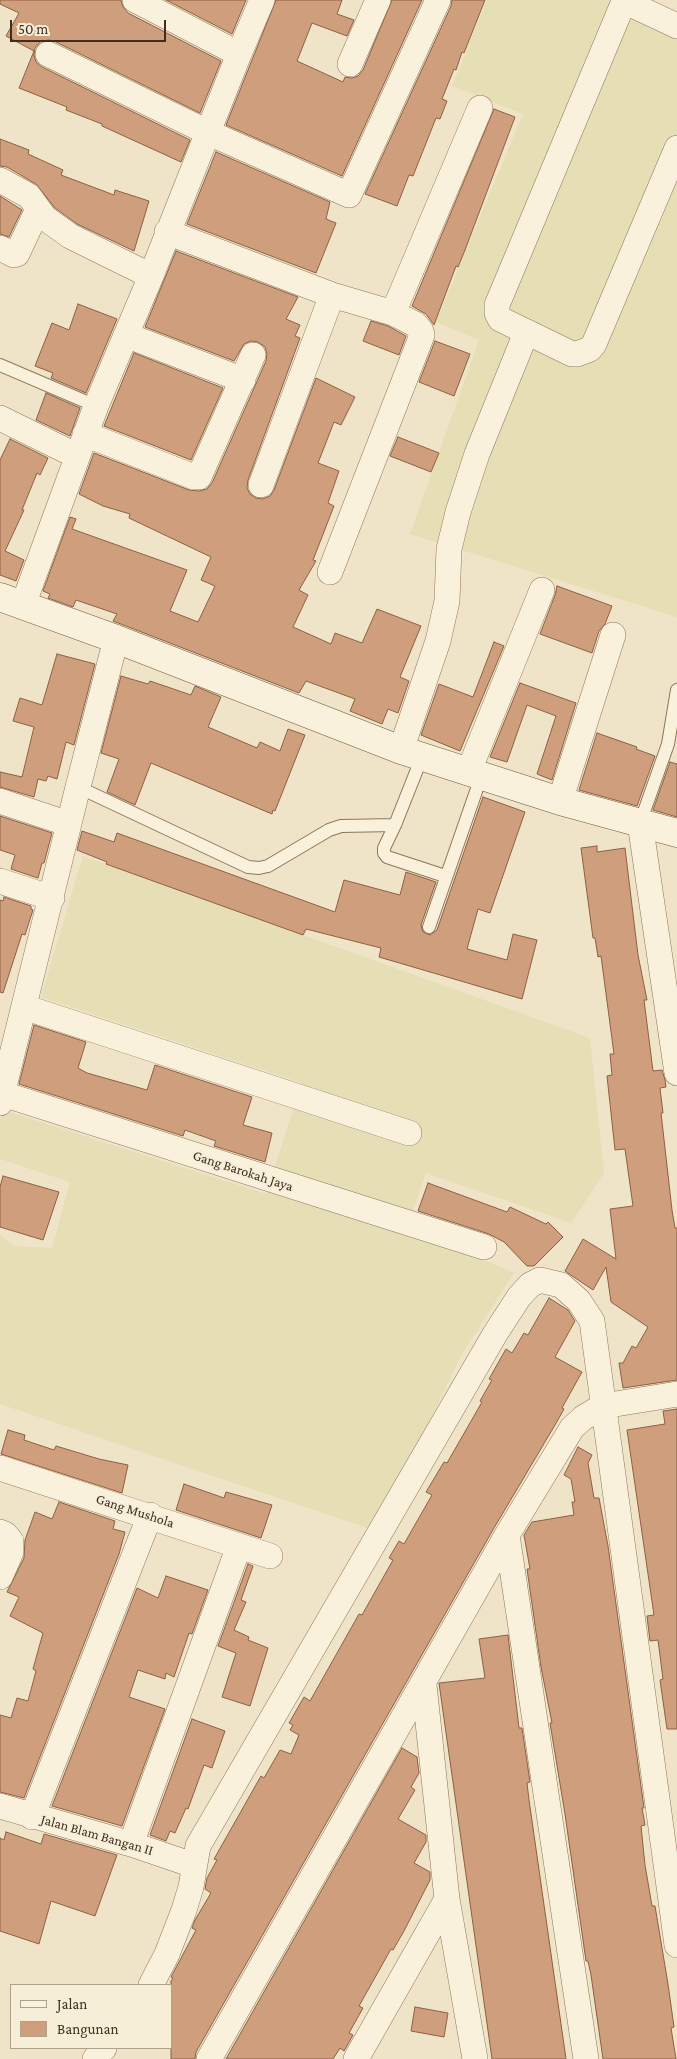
<!DOCTYPE html>
<style>
body{margin:0}
#map{position:relative;width:677px;height:2059px;overflow:hidden;background:#f0e4c8;font-family:"Crimson Pro",serif}
canvas{display:block}
.legend{position:absolute;left:10px;top:1984px;width:162px;height:65px;box-sizing:border-box;background:#f7eed8;border:1px solid #ada18e;margin:0;padding:6px 9px;list-style:none;font-size:15px;color:#3d2e20}
.legend li{display:flex;align-items:center;gap:10px;height:25px}
.legend b{width:25px;border:1px solid #ada18e}
.scale{position:absolute;left:10px;top:20px;width:156px;height:22px;box-sizing:border-box;border:2px solid #3d2e20;border-top:0;padding-left:6px;font-size:15px;line-height:18px;white-space:nowrap;color:#3d2e20;-webkit-text-stroke:4px #f7eed8;paint-order:stroke}
</style>
<div id="map">
<canvas width="677" height="2059"></canvas>
<ul class="legend">
<li><b style="height:6px;background:#faf1dc"></b>Jalan</li>
<li><b style="height:14px;background:#cf9f7d"></b>Bangunan</li>
</ul>
<div class="scale">50 m</div>
</div>
<script>
const ctx = document.querySelector('canvas').getContext('2d');
ctx.lineJoin = 'round';
function paint(path, color) {
  ctx.fillStyle = color;
  ctx.fill(path, 'evenodd');
}
function shape(rows) {
  const path = new Path2D();
  for (const r of rows) {
    path.moveTo(r[0], r[1]);
    for (let i = 2; i < r.length; i += 2) path.lineTo(r[i], r[i + 1]);
  }
  return path;
}
function trace(path, color, width, dash) {
  ctx.strokeStyle = color;
  ctx.lineWidth = width;
  ctx.lineCap = dash ? 'butt' : 'round';
  ctx.setLineDash(dash || []);
  ctx.stroke(path);
}
function label(font, color, halo, rows, align = 'center') {
  ctx.font = font + ' "Crimson Pro",serif';
  ctx.lineWidth = 4;
  ctx.setLineDash([]);
  ctx.textBaseline = 'middle';
  ctx.strokeStyle = halo;
  ctx.fillStyle = color;
  for (const [text, x, y, turn = 0] of rows) {
    ctx.save();
    ctx.translate(x, y);
    ctx.rotate((+turn || 0) * Math.PI / 180);
    ctx.textAlign = isNaN(turn) ? turn : align;
    if (halo) ctx.strokeText(text, 0, 0);
    ctx.fillText(text, 0, 0);
    ctx.restore();
  }
}
const farmland = shape([
 [487,0,649,0,677,14,677,617,410,534,479,340,436,322,523,114,452,86],
 [83,856,590,1038,604,1173,571,1223,426,1173,407,1227,514,1273,461,1356,376,1531,0,1404,0,1234,13,1246,52,1248,70,1182,0,1159,0,1121,3,1110,266,1194,302,1083,41,997]
]);
const building = shape([
 [0,0,121,0,123,7,128,13,221,61,200,113,54,41,48,40,40,42,35,48,34,55,36,62,42,67,190,140,181,162,102,126,102,124,66,110,67,107,19,88,34,51,6,36,19,13,0,4,0,0],
 [166,0,246,0,232,34,166,0],
 [276,0,342,0,337,14,354,20,347,36,312,23,297,61,343,82,345,77,352,78,358,76,363,70,392,0,422,0,342,176,226,125,276,0],
 [452,0,485,0,464,53,462,52,456,70,454,69,442,99,447,101,440,119,436,118,413,176,409,175,397,206,365,194,451,6,452,0],
 [494,109,515,117,465,250,458,267,456,266,434,325,426,314,412,306,494,109],
 [0,139,29,150,28,154,63,170,61,175,114,195,115,190,149,201,134,251,77,224,55,208,36,184,7,167,0,166,0,139],
 [216,152,330,202,326,219,336,223,316,273,187,224,216,152],
 [0,196,22,210,9,237,0,234,0,196],
 [176,251,298,297,286,319,300,325,295,336,300,338,248,480,247,488,250,494,256,498,263,499,270,496,274,490,316,378,355,397,341,425,334,422,318,463,339,471,328,503,334,506,313,560,316,561,299,590,308,595,293,627,331,644,335,633,362,643,377,609,421,626,400,677,409,681,398,713,388,709,382,724,350,711,355,699,306,681,299,693,113,621,117,614,76,600,73,607,48,598,50,594,43,591,70,517,76,519,72,529,187,570,170,611,198,622,215,586,201,580,211,557,129,518,130,514,103,506,79,494,94,453,189,490,199,491,207,489,212,483,266,361,267,354,265,347,258,342,251,341,244,344,234,361,145,327,176,251],
 [78,304,117,319,86,393,51,378,53,373,35,366,52,323,69,330,78,304],
 [371,321,388,326,406,336,399,355,363,341,371,321],
 [435,341,470,354,454,396,419,382,435,341],
 [134,353,223,388,191,460,104,426,134,353],
 [46,393,80,408,70,436,36,420,46,393],
 [398,437,439,453,431,472,390,456,398,437],
 [10,439,48,458,40,475,37,473,22,510,24,510,5,551,24,560,16,581,0,575,0,460,10,439],
 [557,586,612,606,605,624,599,631,592,653,540,634,555,595,557,586],
 [494,642,504,646,460,751,421,735,439,684,473,697,494,642],
 [57,654,95,664,74,745,66,742,57,779,48,776,46,781,38,779,34,797,0,787,0,772,22,777,34,727,13,721,20,698,42,705,57,654],
 [121,676,148,684,150,681,191,695,195,686,221,697,208,727,257,748,260,742,280,751,288,729,305,735,275,811,273,810,272,814,151,763,135,805,107,792,119,759,101,753,121,676],
 [520,683,576,703,552,780,537,774,556,716,527,705,507,762,490,757,520,683],
 [597,733,637,747,636,749,655,756,637,806,579,790,597,733],
 [670,762,677,764,677,817,653,810,670,762],
 [483,797,525,812,490,913,478,909,467,949,507,960,513,934,537,940,522,999,379,957,381,948,306,929,303,935,106,864,107,862,77,850,82,831,114,842,117,833,335,912,344,880,400,895,406,872,436,882,421,925,423,932,430,935,437,930,483,797],
 [0,816,52,833,44,863,42,863,38,878,11,869,15,855,0,850,0,816],
 [597,846,597,852,625,848,638,955,647,1000,644,1000,653,1071,662,1070,665,1080,666,1087,660,1088,663,1113,661,1113,672,1210,675,1228,677,1228,677,1380,623,1388,619,1363,623,1363,632,1346,636,1348,648,1327,611,1302,606,1267,593,1290,565,1271,583,1239,616,1259,610,1209,633,1206,625,1149,615,1150,607,1076,612,1075,610,1054,614,1054,601,956,598,957,595,938,593,938,581,848,597,846],
 [4,897,31,906,31,909,33,910,25,935,22,934,3,993,0,992,0,900,3,901,4,897],
 [34,1025,86,1042,78,1068,87,1073,147,1090,155,1065,252,1097,243,1125,272,1133,265,1162,214,1146,216,1141,185,1130,183,1136,19,1084,34,1025],
 [3,1176,59,1192,43,1240,0,1227,0,1187,3,1176],
 [428,1183,507,1212,510,1207,546,1224,548,1222,563,1237,534,1266,527,1266,504,1242,489,1234,418,1211,428,1183],
 [549,1298,568,1310,575,1321,555,1357,582,1372,562,1408,564,1409,555,1425,494,1528,196,2052,195,2059,171,2059,171,1981,173,1978,171,1977,196,1930,192,1928,195,1920,211,1893,205,1889,207,1878,217,1860,214,1859,261,1776,264,1778,280,1750,291,1754,299,1735,290,1730,293,1725,289,1723,304,1697,310,1701,359,1614,362,1615,393,1560,389,1558,399,1541,404,1544,432,1495,426,1492,444,1462,447,1463,482,1402,480,1401,492,1380,489,1379,506,1349,512,1353,524,1333,528,1335,549,1298],
 [677,1409,677,1729,667,1729,660,1680,663,1679,658,1640,650,1641,647,1616,654,1615,627,1430,665,1424,663,1411,677,1409],
 [8,1430,25,1435,24,1440,54,1450,56,1446,99,1459,128,1465,122,1493,1,1454,8,1430],
 [578,1447,592,1455,588,1463,594,1498,599,1498,608,1546,644,1808,642,1808,645,1825,641,1826,645,1865,652,1906,655,1906,668,1984,674,2027,671,2028,676,2059,603,2059,591,1975,588,1961,586,1961,565,1814,550,1723,552,1723,541,1667,527,1569,530,1569,524,1535,532,1522,574,1515,572,1502,575,1502,571,1479,564,1475,578,1447],
 [184,1484,224,1498,226,1492,272,1505,261,1538,176,1510,184,1484],
 [59,1502,115,1521,113,1529,125,1532,119,1554,24,1798,0,1792,0,1715,11,1718,17,1698,28,1701,36,1671,33,1669,43,1633,10,1616,19,1597,7,1592,24,1558,25,1540,35,1512,52,1519,59,1502],
 [248,1564,253,1566,241,1600,246,1602,234,1630,249,1637,248,1640,268,1648,250,1706,222,1697,236,1653,218,1646,248,1564],
 [166,1576,208,1590,192,1634,189,1633,174,1677,166,1673,165,1679,138,1670,129,1697,165,1709,122,1826,52,1806,137,1588,158,1598,166,1576],
 [508,1635,519,1728,522,1728,530,1782,527,1783,529,1800,566,2059,492,2059,439,1683,485,1678,479,1639,508,1635],
 [192,1719,225,1731,212,1768,204,1765,188,1809,186,1808,175,1833,170,1831,166,1841,150,1835,192,1719],
 [402,1748,417,1757,419,1773,411,1787,415,1790,398,1819,426,1835,426,1842,414,1863,430,1872,430,1880,404,1931,393,1950,391,1949,359,2006,363,2008,349,2033,353,2035,344,2051,340,2048,333,2059,226,2059,402,1748],
 [6,1832,41,1844,44,1834,117,1855,95,1916,51,1901,39,1944,0,1931,0,1838,4,1840,6,1832],
 [415,2007,448,2013,444,2037,411,2031,415,2007]
]);
const lane = shape([
 [0,365,96,406],
 [422,757,395,825,384,848,384,853,387,857,445,876],
 [78,787,248,867,259,868,268,866,329,830,341,826,395,825],
 [640,823,668,744,677,690],
 [429,927,481,777]
]);
const street = shape([
 [135,0,239,54],
 [677,26,630,4,622,6,497,305,497,313,500,319,572,354,577,354,590,349,594,344,677,148],
 [48,54,207,132,349,195,438,0],
 [350,64,378,0],
 [0,180,29,196,45,218,70,236,151,276],
 [167,232,332,295,393,313,415,324,421,331,422,335,330,572],
 [0,248,14,255,17,254,38,209],
 [393,313,480,108],
 [126,335,243,380],
 [0,418,77,456],
 [85,434,194,477,199,477,253,355],
 [261,485,332,295],
 [23,605,96,406,151,276,239,54,262,0],
 [401,750,438,641,447,601,449,549,458,512,477,454,526,333],
 [468,773,542,590],
 [0,801,69,824],
 [560,801,613,635],
 [640,823,677,1073],
 [0,881,52,898],
 [24,1007,409,1133],
 [3,1094,484,1247],
 [0,1103,78,787,116,639],
 [0,1468,270,1556],
 [0,1532,5,1534,11,1541,11,1552,0,1577],
 [507,1535,586,2059],
 [424,1685,447,1899,475,2059],
 [0,1806,131,1844,193,1865],
 [32,1817,150,1515],
 [131,1844,239,1546],
 [151,1985,167,1954,184,1910,191,1887,198,1846,495,1334,519,1297,530,1285,540,1280,561,1285,579,1301,592,1321,677,1945],
 [95,2059,104,2048],
 [209,2059,507,1535,572,1428,583,1418,603,1406,677,1394],
 [356,2059,447,1899]
]);
const secondary = shape([
 [0,597,116,639,401,750,560,801,677,833]
]);
const streetNames = [
 ["Gang Barokah Jaya",243,1171,18],
 ["Gang Mushola",135,1511,18],
 ["Jalan Blam Bangan II",97,1835,16]
];
paint(farmland, '#e6deb5');
paint(building, '#cf9f7d');
trace(building, '#8d5f41', 1);
trace(lane, '#8d765c', 14);
trace(street, '#8d765c', 26);
trace(secondary, '#6f573f', 29);
trace(lane, '#faf1dc', 12);
trace(street, '#faf1dc', 25);
trace(secondary, '#faf1dc', 28);
label('14px', '#3d2e20', '#f7eed8', streetNames);
</script>
